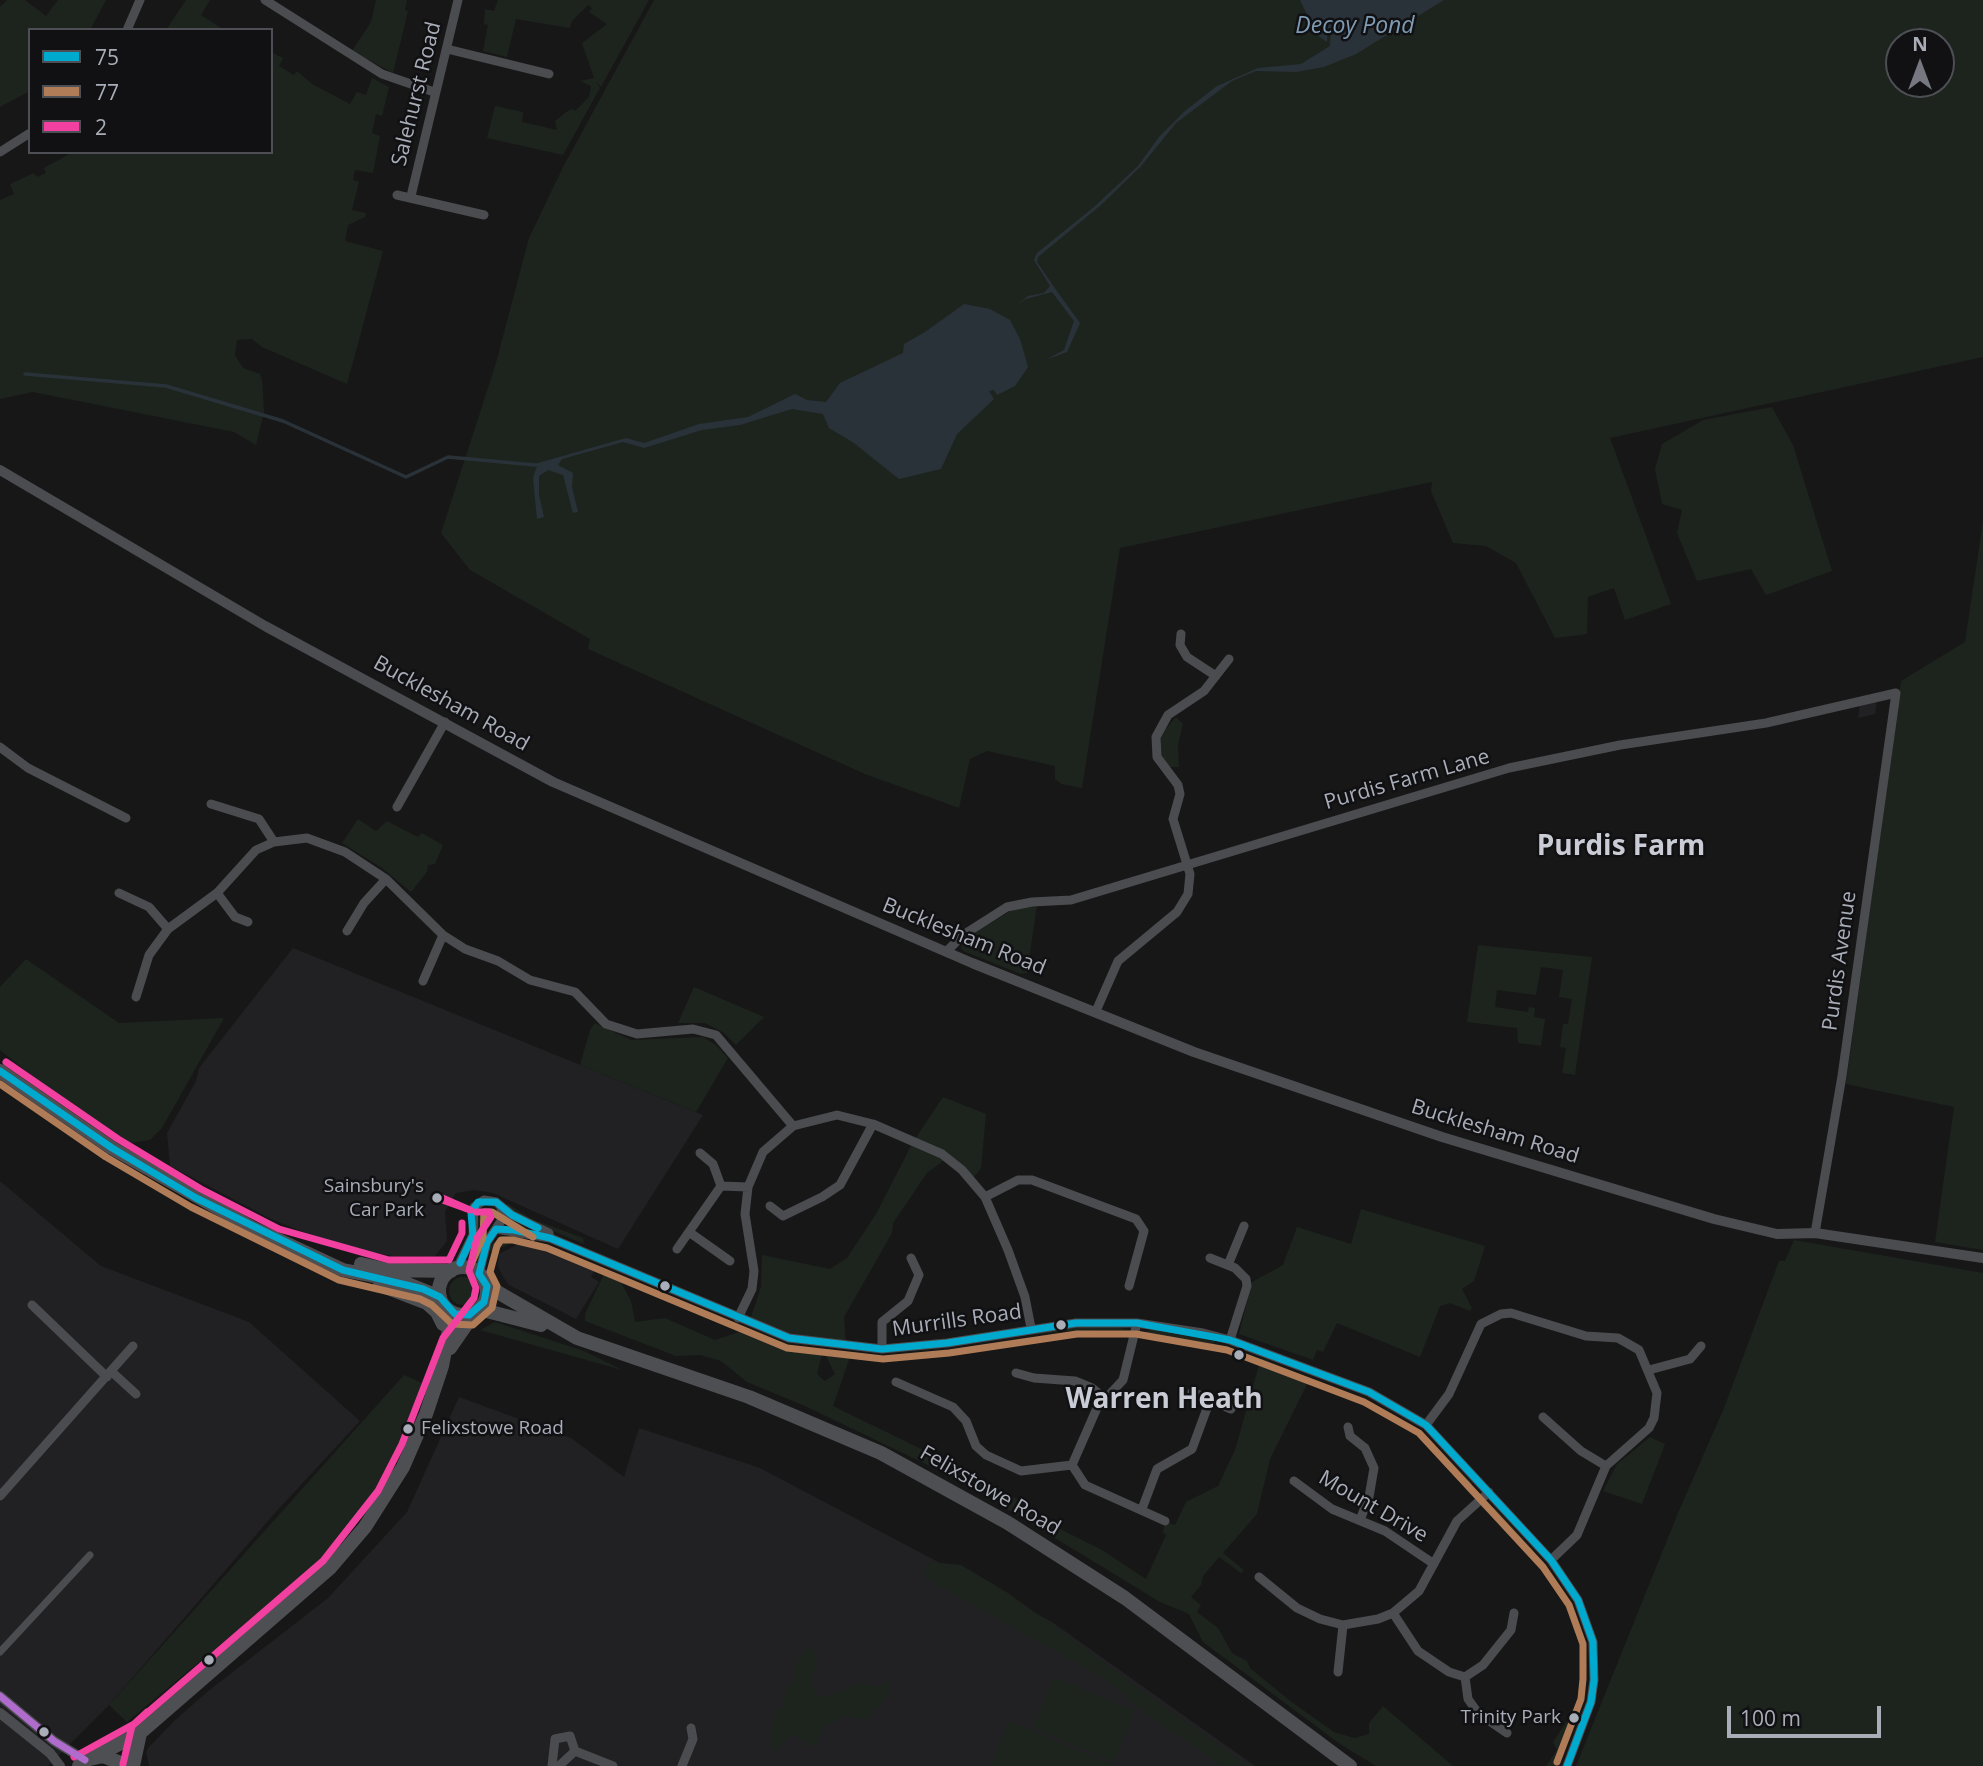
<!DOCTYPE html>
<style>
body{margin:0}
#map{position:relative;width:1983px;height:1766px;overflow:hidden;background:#171717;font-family:"Open Sans",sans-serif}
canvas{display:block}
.legend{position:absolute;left:28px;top:28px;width:245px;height:126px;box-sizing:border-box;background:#111113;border:2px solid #4d4f55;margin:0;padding:9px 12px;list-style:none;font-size:21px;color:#a8adb8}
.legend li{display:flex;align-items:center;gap:14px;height:35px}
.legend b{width:35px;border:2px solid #4d4f55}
.north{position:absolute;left:1885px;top:28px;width:70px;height:70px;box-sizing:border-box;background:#111113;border:2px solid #4d4f55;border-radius:50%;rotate:0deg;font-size:19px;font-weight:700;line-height:28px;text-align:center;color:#a8adb8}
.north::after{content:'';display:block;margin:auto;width:24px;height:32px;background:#757880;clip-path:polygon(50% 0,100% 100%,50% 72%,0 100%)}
.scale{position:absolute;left:1727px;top:1706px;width:154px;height:32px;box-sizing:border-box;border:4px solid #a8adb8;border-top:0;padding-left:9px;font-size:21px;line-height:24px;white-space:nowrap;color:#a8adb8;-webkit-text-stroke:5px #111113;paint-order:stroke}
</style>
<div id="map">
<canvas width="1983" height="1766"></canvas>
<ul class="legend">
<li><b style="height:9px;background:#00a9ce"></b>75</li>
<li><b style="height:9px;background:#b07c57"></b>77</li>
<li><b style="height:9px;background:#f240a1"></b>2</li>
</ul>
<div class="north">N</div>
<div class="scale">100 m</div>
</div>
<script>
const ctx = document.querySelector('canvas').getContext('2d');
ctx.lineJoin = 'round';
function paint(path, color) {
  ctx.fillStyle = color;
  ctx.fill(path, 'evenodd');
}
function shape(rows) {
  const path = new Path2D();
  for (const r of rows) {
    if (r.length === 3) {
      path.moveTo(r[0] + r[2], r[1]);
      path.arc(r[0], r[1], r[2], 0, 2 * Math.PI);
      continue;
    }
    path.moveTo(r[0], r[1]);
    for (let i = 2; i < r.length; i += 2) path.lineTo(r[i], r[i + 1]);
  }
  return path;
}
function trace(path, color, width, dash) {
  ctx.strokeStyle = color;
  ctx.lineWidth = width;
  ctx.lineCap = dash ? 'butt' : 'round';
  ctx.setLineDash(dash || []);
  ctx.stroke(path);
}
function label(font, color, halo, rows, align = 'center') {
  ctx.font = font + ' "Open Sans",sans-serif';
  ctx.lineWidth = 5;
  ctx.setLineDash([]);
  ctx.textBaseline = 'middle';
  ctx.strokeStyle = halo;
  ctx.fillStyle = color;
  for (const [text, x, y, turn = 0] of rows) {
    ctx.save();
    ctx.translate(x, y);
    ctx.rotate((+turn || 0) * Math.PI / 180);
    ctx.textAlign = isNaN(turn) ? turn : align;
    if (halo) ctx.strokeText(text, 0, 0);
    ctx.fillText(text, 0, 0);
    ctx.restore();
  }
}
const built = shape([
 [1877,700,1875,714,1858,718,1860,704],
 [293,948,703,1115,618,1249,493,1193,474,1190,456,1193,445,1211,447,1241,435,1256,394,1256,343,1248,271,1219,170,1166,167,1133,196,1081,199,1068],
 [0,1181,101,1266,249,1322,360,1421,274,1514,109,1705,48,1766,0,1766],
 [530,1242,595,1269,591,1277,599,1282,576,1319,509,1285,503,1277,498,1266,499,1254,520,1243],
 [459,1397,571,1438,624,1477,639,1428,760,1468,1052,1622,1255,1766,149,1766,146,1752,149,1747,175,1720,207,1692,328,1598,407,1512]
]);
const green = shape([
 [7,0,25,0,46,16,58,0,106,0,90,30,30,30,30,91,0,107,0,7],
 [186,0,210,0,201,15,224,30,166,30],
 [376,0,407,0,405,10,408,11,393,73,352,51,371,22],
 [498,0,649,0,601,87,595,81,600,88,563,155,487,138,495,106,523,112,522,122,557,130,555,121,566,112,572,109,575,111,589,97,591,86,580,81,594,78,582,43,607,24,589,12,592,8,588,5,572,21,570,28,516,19,507,57,483,51,488,25,484,24,485,9,494,11],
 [654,0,1983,0,1983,357,1610,438,1671,604,1625,620,1614,588,1588,597,1587,634,1555,638,1516,563,1486,546,1453,543,1431,491,1432,482,1120,548,1082,788,1061,784,1055,779,1055,766,987,751,970,759,959,808,865,774,588,649,590,639,470,570,441,533,496,363,529,238,563,167],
 [1899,42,1941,42,1941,84,1899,84],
 [271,52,283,58,279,66,294,75,297,71,312,84,350,104,357,92,366,95,372,78,389,87,382,116,376,114,372,133,380,136,373,173,355,170,353,180,359,182,352,210,366,213,365,217,348,225,345,241,383,251,347,384,262,347,252,339,237,340,235,355,243,368,260,374,262,380,264,412,256,445,234,432,33,392,0,399,0,200,14,194,10,184,34,173,37,177,46,173,44,168,73,152,271,152],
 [1772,407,1793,445,1832,571,1766,595,1751,569,1697,581,1677,533,1682,510,1662,504,1655,469,1662,444,1703,420],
 [1983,521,1983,1250,1935,1242,1954,1107,1846,1084,1901,681,1965,642],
 [1176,717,1183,724,1178,745,1179,767,1168,767,1161,759,1159,746,1162,733],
 [358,819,376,831,387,821,418,837,422,833,443,845,435,864,428,865,427,872,411,892,382,868,342,843],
 [1037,905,1027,973,1021,974,963,951,961,947,966,937,1013,910],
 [1478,945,1592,957,1575,1075,1562,1073,1566,1048,1560,1047,1563,1024,1568,1024,1572,999,1559,997,1563,970,1541,967,1536,995,1497,990,1495,1007,1528,1012,1529,1007,1535,1008,1534,1017,1545,1019,1541,1046,1518,1043,1517,1028,1467,1022],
 [26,959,119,1023,224,1018,162,1128,150,1140,130,1143,40,1082,0,1050,0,987],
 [694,987,764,1017,736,1045,724,1033,705,1023,678,1023],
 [595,1023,631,1040,703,1037,716,1045,728,1058,696,1112,580,1065,590,1030],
 [943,1097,986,1114,981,1168,971,1181,947,1158,927,1173,893,1223,892,1233,844,1317,846,1346,789,1338,749,1323,761,1287,762,1255,830,1269,847,1258,876,1214,913,1142],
 [508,1204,532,1219,583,1238,584,1244,528,1221,506,1206],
 [1361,1209,1485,1246,1474,1281,1462,1289,1472,1308,1470,1311,1450,1303,1440,1306,1420,1357,1337,1323,1323,1352,1317,1350,1313,1360,1239,1334,1252,1282,1283,1265,1297,1227,1351,1244],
 [482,1212,490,1213,493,1221,478,1246,474,1244,478,1219],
 [519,1235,531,1238,519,1239,495,1251,489,1251,492,1244,502,1236],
 [1794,1240,1983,1273,1983,1766,1576,1766,1678,1513,1724,1408,1779,1261,1785,1261],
 [604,1274,620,1280,631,1301,635,1322,665,1318,715,1340,742,1331,822,1354,817,1374,825,1381,835,1374,826,1356,850,1357,833,1406,997,1486,1062,1530,1102,1550,1146,1579,1166,1535,1163,1533,1165,1521,1175,1525,1186,1502,1218,1486,1235,1450,1261,1358,1310,1378,1270,1459,1257,1514,1223,1553,1244,1570,1241,1573,1219,1557,1203,1576,1201,1585,1191,1597,1201,1605,1197,1612,1218,1628,1232,1653,1247,1661,1250,1668,1289,1700,1334,1732,1354,1738,1369,1734,1369,1723,1383,1706,1453,1766,1376,1766,1340,1744,1203,1642,1189,1614,1160,1602,963,1482,805,1406,747,1382,721,1361,700,1355,676,1356,585,1321,585,1314],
 [463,1291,14],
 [495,1322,584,1351,622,1370,480,1330],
 [1071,1327,1118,1327,1126,1330,1068,1331,1018,1336],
 [1152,1329,1184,1334,1215,1341,1214,1344,1144,1333],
 [404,1375,422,1383,404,1438,374,1494,346,1533,303,1576,127,1722,109,1705],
 [1423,1432,1472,1483,1471,1495],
 [1650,1437,1665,1444,1642,1504,1603,1491,1617,1464],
 [1489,1505,1496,1509,1535,1552,1480,1506],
 [930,1562,961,1565,1008,1593,1247,1766,1222,1766,1155,1720,1102,1677,923,1577],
 [808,1646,816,1654,817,1665,812,1679,814,1690,820,1696,830,1696,859,1683,879,1687,888,1680,890,1693,867,1720,845,1716,823,1728,817,1744,807,1746,798,1736,792,1735,776,1751,772,1749,769,1736,777,1712,783,1707,786,1690,795,1677,795,1665],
 [1054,1677,1135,1711,1114,1762,1033,1728],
 [1571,1715,1556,1766,1546,1766,1557,1750,1553,1742],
 [1008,1721,1116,1766,990,1766]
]);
const water = shape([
 [1300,0,1444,0,1356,54,1324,67,1296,72,1256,71,1232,81,1176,123,1141,166,1101,205,1038,257,1037,262,1054,287,1080,323,1067,352,1045,360,1064,350,1074,321,1052,292,1026,299,1016,306,1028,296,1044,293,1050,286,1034,260,1037,253,1094,207,1138,166,1159,137,1185,111,1217,86,1258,68,1301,64,1330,46,1331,28,1328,28,1327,42,1317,35],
 [964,304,990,309,1010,320,1020,339,1028,367,1015,386,997,395,994,390,989,391,994,399,957,434,941,469,899,479,854,443,829,428,823,414,792,409,740,425,702,430,644,448,623,442,562,459,558,465,573,473,572,487,578,512,573,513,563,475,548,470,539,476,539,495,544,517,537,519,533,478,537,466,531,465,626,438,644,443,699,424,748,417,795,394,807,400,826,402,840,383,903,353,904,344,925,332]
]);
const stream = shape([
 [25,374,166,386,283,421,406,477,448,457,535,465]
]);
const pedestrian = shape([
 [0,1652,90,1555]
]);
const minor = shape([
 [265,0,382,74,434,92],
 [127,30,140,0],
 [447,49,549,74],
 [0,152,30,133],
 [397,195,484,215],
 [411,196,458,0],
 [1181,634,1180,645,1187,657,1216,676],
 [0,747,28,768,126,818],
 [211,804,259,819,274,842],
 [397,807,445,722],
 [119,893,149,907,168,929],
 [217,893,235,917,248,922],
 [347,931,364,903,386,879],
 [947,951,963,935,1007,907,1032,902,1071,900,1509,768,1620,745,1766,723,1896,693,1842,1076,1815,1233],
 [423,981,443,935],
 [136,997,149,955,168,929,217,893,256,850,274,842,307,838,345,852,386,879,443,935,465,949,498,961,530,980,575,992,606,1024,637,1034,693,1029,716,1035,793,1126],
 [1096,1011,1118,961,1177,912,1188,894,1190,874,1173,819,1180,794,1178,785,1157,757,1156,737,1168,715,1204,691,1229,659],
 [700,1153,713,1164,721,1186],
 [985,1197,1018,1180,1032,1180,1136,1219,1144,1231,1129,1286],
 [770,1206,783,1216,822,1197,840,1185,873,1124],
 [496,1229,550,1238,789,1338,882,1349,947,1343,1076,1323,1137,1323,1203,1333,1230,1340,1369,1392,1426,1425,1551,1560,1578,1600,1593,1642,1594,1680,1591,1702,1567,1766],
 [689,1232,730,1261],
 [677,1249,721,1186,748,1187],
 [1210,1258,1235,1268,1246,1279,1247,1286,1230,1340],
 [1228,1265,1244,1226],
 [457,1268,473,1235,474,1207,484,1200,496,1202,512,1215,549,1233,550,1238],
 [479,1274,487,1242,503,1218,501,1208],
 [32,1305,107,1377],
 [738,1318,752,1289,754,1271,745,1214,748,1187,763,1152,793,1126,837,1115,873,1124,942,1154,962,1170,985,1197,1008,1250,1025,1297,1031,1328],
 [1137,1323,1123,1380,1097,1408,1072,1465,1085,1485,1165,1521],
 [882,1349,882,1322,908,1301,919,1275,911,1258],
 [1649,1370,1690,1359,1701,1346],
 [112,1372,136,1394],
 [1016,1373,1034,1378,1075,1381,1092,1388,1106,1399],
 [896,1382,953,1407,966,1421,976,1446,986,1455,1021,1471,1072,1465],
 [1192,1392,1231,1409],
 [1543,1417,1581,1451,1606,1466],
 [1426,1425,1449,1394,1481,1324,1501,1314,1511,1313,1586,1336,1618,1338,1639,1350,1657,1393,1654,1418,1649,1428,1606,1466,1577,1535,1551,1560],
 [1348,1427,1350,1436,1365,1448,1374,1468,1369,1497,1360,1520],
 [1294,1481,1332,1509,1385,1531,1434,1564],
 [0,1496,133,1346],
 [1142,1509,1157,1469,1192,1449,1210,1400],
 [1259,1577,1297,1608,1320,1619,1343,1625,1378,1619,1393,1613,1419,1591,1457,1521,1489,1492],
 [1393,1613,1418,1651,1449,1672,1465,1677,1483,1665,1511,1630,1514,1613],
 [1338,1672,1343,1625],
 [1465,1677,1468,1699,1478,1713,1507,1733],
 [575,1751,613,1766],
 [552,1766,555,1739,570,1736,575,1751,559,1766],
 [682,1766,693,1739,691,1728]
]);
const tertiary = shape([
 [0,470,265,626,553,782,972,963,1194,1052,1442,1137,1714,1219,1777,1234,1815,1233,1983,1258],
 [0,1696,54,1741,85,1760],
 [0,1713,50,1753,60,1766]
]);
const primary = shape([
 [0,1071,112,1148,251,1227,343,1270,400,1281,440,1297],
 [361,1264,388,1270,451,1271],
 [463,1291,24],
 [380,1285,427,1303,437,1312,443,1324],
 [487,1286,577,1338,749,1397,881,1453,1008,1523,1125,1598,1350,1766],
 [479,1309,541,1325],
 [450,1348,475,1312],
 [96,1756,140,1733,330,1568,365,1527,403,1467,426,1414,442,1366,450,1325,448,1310],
 [79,1766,85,1760,103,1756,128,1766],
 [133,1766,140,1733]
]);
const bus1 = shape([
 [0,1071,112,1148,196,1198,343,1270,423,1289,440,1297,455,1314,469,1315,484,1302,487,1286,479,1274,487,1242,496,1229,514,1230,550,1238,789,1338,882,1349,947,1343,1076,1323,1137,1323,1230,1340,1369,1392,1426,1425,1551,1560,1578,1600,1593,1642,1594,1680,1591,1702,1567,1766],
 [460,1263,473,1235,471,1213,478,1202,496,1202,512,1215,538,1228]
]);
const bus2 = shape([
 [0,1084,106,1157,191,1207,339,1280,420,1299,432,1305,452,1324,473,1325,492,1308,497,1286,490,1272,497,1246,501,1240,513,1240,547,1248,787,1348,883,1359,949,1353,1077,1334,1136,1334,1227,1350,1364,1402,1419,1433,1543,1567,1569,1605,1583,1644,1583,1679,1581,1699,1557,1762],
 [470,1267,483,1237,484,1212,492,1212,533,1237]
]);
const bus3 = shape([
 [6,1062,118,1139,201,1189,279,1229,389,1260,449,1260,462,1233,462,1223],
 [440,1197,470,1210,437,1198,440,1197],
 [74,1757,134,1724,147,1712],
 [123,1764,132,1726,323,1561,378,1491,402,1444,443,1338,474,1298,476,1288,469,1271,477,1238,491,1217,489,1212,476,1212]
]);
const bus4 = shape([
 [0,1696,54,1741,85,1760]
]);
const markers = [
 [437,1198,6,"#a8adb8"],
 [665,1286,6,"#a8adb8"],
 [1061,1325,6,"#a8adb8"],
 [1239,1355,6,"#a8adb8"],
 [408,1429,6,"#a8adb8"],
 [209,1660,6,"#a8adb8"],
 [1574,1718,6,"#a8adb8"],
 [44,1732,6,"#a8adb8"]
];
const busNames = [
 ["Sainsbury's",424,1187],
 ["Car Park",424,1211],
 ["Felixstowe Road",421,1429,"left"],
 ["Trinity Park",1561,1718]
];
const streetNames = [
 ["Salehurst Road",417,94,-76],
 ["Bucklesham Road",451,704,29],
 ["Purdis Farm Lane",1407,780,-16],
 ["Bucklesham Road",964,937,22],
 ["Purdis Avenue",1840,961,-82],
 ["Bucklesham Road",1495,1132,17],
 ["Murrills Road",957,1321,-8],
 ["Felixstowe Road",990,1491,30],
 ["Mount Drive",1373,1507,30]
];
const waterNames = [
 ["Decoy Pond",1355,26]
];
const districtNames = [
 ["Purdis Farm",1621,847],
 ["Warren Heath",1164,1400]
];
paint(built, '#212123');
paint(green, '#1d241e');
paint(water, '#2a3239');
trace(stream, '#2a3239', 3.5);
trace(pedestrian, '#4b4c50', 7);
trace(minor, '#4b4c50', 9);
trace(tertiary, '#4b4c50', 10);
trace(primary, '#4d4f52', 14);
trace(bus1, '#00a9ce', 7);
trace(bus2, '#b07c57', 7);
trace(bus3, '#f240a1', 7);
trace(bus4, '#b06ccc', 7);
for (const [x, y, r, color] of markers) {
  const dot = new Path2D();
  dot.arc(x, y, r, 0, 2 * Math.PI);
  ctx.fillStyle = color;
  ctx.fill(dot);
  trace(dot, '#111113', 2.5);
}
label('19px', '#a8adb8', '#111113', busNames, 'right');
label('21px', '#a8adb8', '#111113', streetNames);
label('italic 23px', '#7f9bb3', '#111113', waterNames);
label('bold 28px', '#c9ccd4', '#111113', districtNames);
</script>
